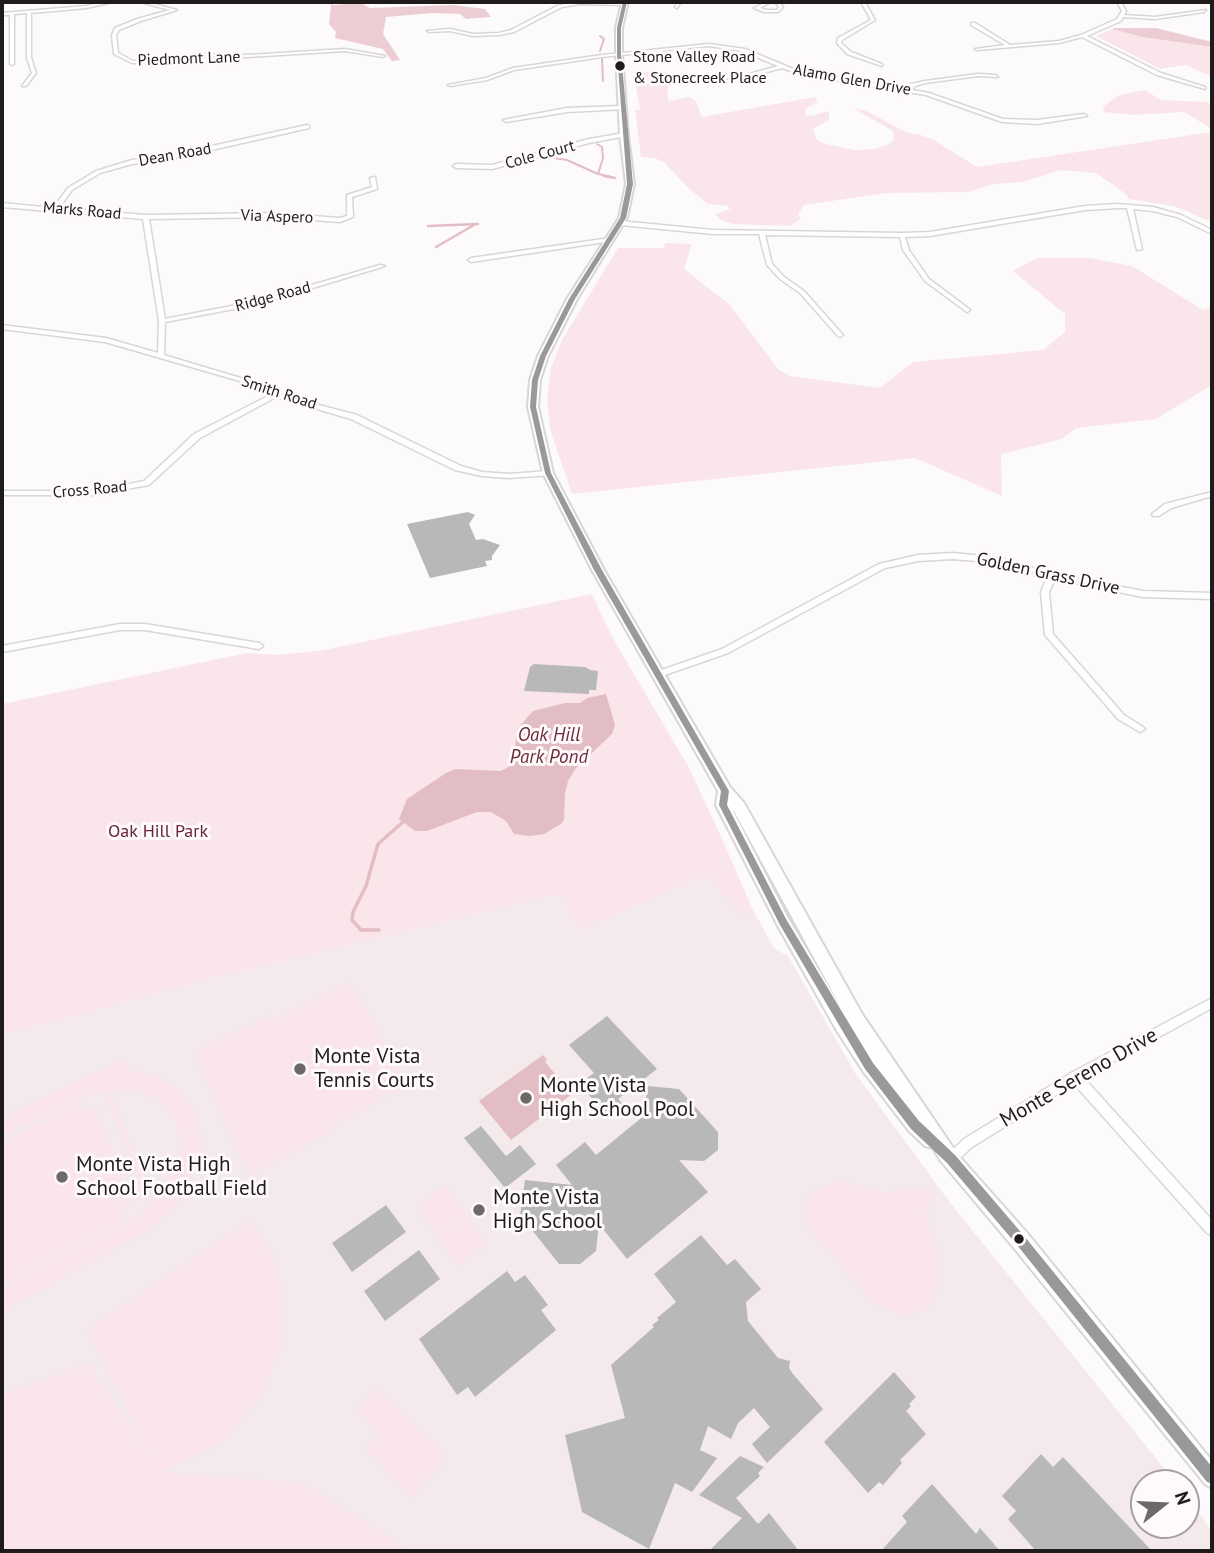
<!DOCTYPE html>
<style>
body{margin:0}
#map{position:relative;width:1214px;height:1553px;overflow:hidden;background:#fdfafb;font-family:"PT Sans",sans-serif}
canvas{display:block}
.frame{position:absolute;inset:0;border:4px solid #1f1b1b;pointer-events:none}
.north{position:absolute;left:1130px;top:1469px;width:70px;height:70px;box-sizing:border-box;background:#fef9fa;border:2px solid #a5a0a1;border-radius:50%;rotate:72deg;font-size:19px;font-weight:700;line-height:28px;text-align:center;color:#1f1b1b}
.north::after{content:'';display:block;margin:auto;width:24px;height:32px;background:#6d6969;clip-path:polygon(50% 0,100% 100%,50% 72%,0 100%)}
</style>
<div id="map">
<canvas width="1214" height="1553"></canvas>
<div class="frame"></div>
<div class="north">N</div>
</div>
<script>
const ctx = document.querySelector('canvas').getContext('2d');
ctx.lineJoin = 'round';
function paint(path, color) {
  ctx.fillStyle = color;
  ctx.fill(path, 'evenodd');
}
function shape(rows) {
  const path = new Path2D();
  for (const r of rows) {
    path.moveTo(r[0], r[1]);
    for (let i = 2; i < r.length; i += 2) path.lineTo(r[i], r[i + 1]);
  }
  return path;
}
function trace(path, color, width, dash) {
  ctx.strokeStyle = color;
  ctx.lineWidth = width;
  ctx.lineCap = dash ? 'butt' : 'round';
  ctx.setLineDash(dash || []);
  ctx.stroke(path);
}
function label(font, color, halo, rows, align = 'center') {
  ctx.font = font + ' "PT Sans",sans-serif';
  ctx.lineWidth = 6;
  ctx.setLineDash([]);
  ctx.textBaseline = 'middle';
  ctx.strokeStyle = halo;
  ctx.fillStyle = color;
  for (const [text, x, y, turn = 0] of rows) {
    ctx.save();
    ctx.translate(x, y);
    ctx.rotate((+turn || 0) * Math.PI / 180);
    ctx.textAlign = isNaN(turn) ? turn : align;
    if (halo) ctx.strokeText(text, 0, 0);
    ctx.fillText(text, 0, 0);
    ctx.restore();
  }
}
const built = shape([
 [706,876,744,916,752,908,774,948,788,956,855,1073,951,1204,1176,1483,1144,1483,1144,1525,1186,1525,1186,1495,1212,1531,1212,1551,2,1551,2,1036,205,980,560,894,577,931]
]);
const green = shape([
 [1112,29,1142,37,1212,47,1212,77,1186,65,1160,69,1096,36],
 [654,70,672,74,667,91,669,101,690,97,696,102,702,117,815,97,818,102,806,108,805,115,811,116,829,111,829,120,813,129,817,140,825,144,855,150,875,149,889,144,894,139,893,131,854,109,864,110,908,133,918,134,934,140,977,167,1212,132,1212,222,1174,206,1128,199,1127,195,1096,173,1060,170,1023,182,993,184,969,192,886,193,804,205,798,214,801,219,790,226,733,224,723,221,715,214,730,209,728,206,708,204,687,187,665,163,655,158,641,157,635,110,640,110,634,76],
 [1145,90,1161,100,1208,102,1212,106,1212,129,1184,112,1133,115,1104,112,1103,107,1119,95],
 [665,243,692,244,684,269,730,305,779,370,790,376,880,388,913,362,1043,350,1065,332,1065,314,1013,271,1037,258,1089,258,1132,266,1203,310,1212,307,1212,385,1156,419,1076,428,1062,439,1001,454,1002,496,915,458,572,494,550,429,547,398,551,368,562,340,618,248,664,248],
 [592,594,611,635,688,766,720,834,752,908,744,917,706,876,577,931,560,894,205,980,2,1036,2,704,247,653,278,655,324,650],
 [350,982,409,1085,329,1127,331,1132,249,1176,193,1052,270,1015,274,1020],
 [125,1058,131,1070,154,1075,179,1089,195,1111,201,1140,200,1156,192,1178,177,1204,149,1230,2,1311,2,1288,138,1215,160,1194,175,1169,180,1144,176,1121,170,1111,154,1097,131,1089,92,1093,2,1136,2,1118],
 [111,1095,144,1179,147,1177,150,1183,153,1182,156,1190,139,1199,136,1191,139,1189,136,1183,140,1181,106,1097],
 [81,1102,85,1112,95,1107,131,1202,121,1207,125,1219,2,1284,2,1141],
 [834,1182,844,1182,883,1193,925,1188,933,1198,925,1215,937,1249,938,1285,930,1304,923,1310,907,1314,896,1313,875,1304,806,1225,805,1202,816,1190],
 [445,1186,465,1214,437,1235,416,1207],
 [467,1216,488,1243,459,1266,438,1238],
 [250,1220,273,1257,285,1298,283,1340,264,1392,222,1442,162,1472,304,1483,411,1551,2,1551,2,1395,87,1363,156,1465,87,1330],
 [376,1387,448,1456,412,1497,366,1449,379,1433,356,1411]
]);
const forest = shape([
 [326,2,334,5,361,3,370,8,453,5,485,9,491,17,466,19,460,14,432,13,386,17,383,34,400,60,392,61,383,49,335,38,336,32,329,24,331,5],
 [1114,28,1156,28,1212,42,1212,47,1142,37,1112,29]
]);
const water = shape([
 [606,694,615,725,612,734,576,768,568,781,565,794,564,820,561,824,544,834,529,836,514,834,506,821,491,812,477,812,427,831,415,831,399,819,407,799,446,773,456,769,501,771,510,766,514,757,517,729,533,711,565,703,580,703,587,698],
 [543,1055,547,1060,545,1062,572,1094,511,1140,479,1101]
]);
const streamFar2 = shape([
 [600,36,604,39,600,51],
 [602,59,603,81],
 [597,144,602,147,603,158,598,174,612,177],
 [554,158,567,160,598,174]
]);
const streamFar1 = shape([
 [604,176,615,178],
 [428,226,478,224],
 [436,247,474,225]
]);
const stream = shape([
 [379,930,361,930,352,920,353,912,366,886,378,844,403,822]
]);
const building = shape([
 [468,512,475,515,469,524,476,540,483,539,500,545,492,556,492,560,485,561,487,566,430,578,407,524],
 [534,664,585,667,590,670,598,671,596,690,589,690,589,694,524,691,530,667],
 [607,1016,657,1069,618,1099,622,1103,607,1115,579,1084,594,1073,569,1045],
 [647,1086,679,1089,718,1132,718,1150,704,1161,679,1160,708,1192,627,1259,599,1224,596,1251,580,1264,559,1264,520,1215,525,1180,572,1185,556,1165,585,1142,596,1155,645,1115],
 [481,1126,506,1156,520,1145,536,1164,505,1188,464,1138],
 [386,1205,406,1232,352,1272,332,1243],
 [701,1235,727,1265,735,1259,761,1289,746,1302,748,1321,778,1358,790,1361,789,1368,793,1374,823,1409,767,1463,752,1444,770,1427,754,1408,738,1423,731,1439,708,1426,700,1450,717,1458,692,1492,675,1483,649,1549,582,1512,565,1435,625,1418,611,1365,654,1327,652,1325,659,1320,657,1318,676,1302,654,1274],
 [419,1250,440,1279,385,1321,364,1291],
 [507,1271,515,1282,525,1275,548,1305,541,1310,556,1330,475,1397,468,1387,457,1395,419,1339],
 [894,1372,916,1397,909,1404,911,1406,906,1411,926,1434,900,1460,902,1463,883,1485,879,1482,868,1493,824,1442],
 [1041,1454,1053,1467,1063,1457,1152,1551,1036,1551,1008,1519,1016,1511,1002,1496],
 [740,1456,764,1467,758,1473,760,1476,736,1498,758,1524,769,1513,799,1551,709,1551,742,1518,699,1495],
 [932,1484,976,1534,980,1528,1000,1551,881,1551,907,1522,902,1516]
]);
const street = shape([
 [106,2,113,2,86,8,31,13,31,58,36,73,26,86,22,86,32,73,27,58,27,13,14,14,14,64,12,65,10,64,10,15,2,15,2,13,86,6,106,2],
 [140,2,146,2,177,10,141,21,119,30,116,35,118,53,133,61,154,61,204,54,248,55,345,49,385,56,383,57,345,51,248,57,204,56,154,63,132,63,114,54,112,35,115,28,137,19,170,10,140,2],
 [580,2,626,4,624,5,580,4,562,7,514,32,499,35,473,36,450,31,429,32,427,31,450,29,473,34,499,33,511,30,559,5,580,2],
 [677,2,681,2,677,8,675,7,677,2],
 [766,2,771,2,760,8,765,10,777,10,779,7,775,2,779,2,783,7,778,12,764,12,754,8,766,2],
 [861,2,865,2,875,20,842,40,841,43,851,52,882,64,882,66,847,54,837,43,838,38,871,20,861,2],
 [1117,2,1121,2,1126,11,1124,15,1155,17,1206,10,1204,12,1155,19,1123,17,1121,21,1087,36,1161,73,1205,87,1205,89,1157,75,1082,37,1059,43,977,50,975,49,1005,45,971,25,971,23,975,23,1010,45,1059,41,1081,35,1117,19,1122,11,1117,2],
 [709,44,745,49,803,73,908,89,911,84,925,81,978,74,996,75,998,77,978,76,925,83,915,86,912,90,929,93,1003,119,1037,120,1084,114,1087,116,1037,124,1002,122,926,95,802,75,782,68,719,85,717,83,778,66,742,51,709,46,602,57,514,70,487,80,450,86,448,85,486,78,513,68,602,55,709,44],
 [623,106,626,108,625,109,567,112,506,122,503,120,567,108,623,106],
 [307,125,309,126,309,128,167,160,132,164,100,173,72,190,59,208,146,215,273,213,340,218,347,216,347,195,372,187,370,178,375,177,377,189,352,197,353,217,340,222,273,217,149,219,165,319,257,301,380,265,385,266,260,304,165,322,164,355,254,382,277,394,357,415,461,466,482,472,509,474,548,471,552,473,551,475,509,478,482,476,455,470,351,419,276,397,200,438,149,485,92,495,2,495,2,491,92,491,144,481,194,434,270,395,250,384,105,342,2,329,2,325,106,338,158,353,159,321,143,219,2,207,2,203,53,208,68,188,96,171,132,160,167,156,307,125],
 [624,133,626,134,626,136,589,143,492,169,456,168,453,166,456,164,492,165,589,139,624,133],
 [1118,204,1153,207,1181,215,1212,230,1212,234,1177,217,1153,211,1133,209,1142,249,1137,250,1127,208,1118,208,1085,210,930,236,905,237,909,250,929,279,969,309,970,310,967,312,925,281,903,250,900,237,765,235,772,264,784,277,804,291,842,334,843,335,840,337,838,336,800,293,780,279,767,265,759,234,713,234,620,225,617,223,620,221,713,230,902,233,930,232,1085,206,1118,204],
 [610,238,612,239,612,241,471,262,468,260,471,258,610,238],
 [1212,492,1212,496,1171,508,1159,516,1153,516,1152,514,1165,504,1212,492],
 [953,553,1001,558,1046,572,1143,591,1212,593,1212,599,1143,597,1055,579,1049,592,1053,634,1124,715,1143,727,1145,729,1140,732,1118,719,1045,635,1041,592,1047,577,1000,563,953,559,918,561,885,568,728,653,659,677,655,674,656,672,722,649,879,564,918,555,953,553],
 [120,624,145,624,259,643,263,646,259,649,145,630,120,630,2,652,2,646,120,624],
 [1212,998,1212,1008,1084,1078,1212,1220,1212,1235,1207,1233,1074,1084,972,1147,955,1163,951,1165,947,1163,945,1159,947,1155,964,1139,1071,1073,1212,998]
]);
const secondary = shape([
 [622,2,628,2,622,28,622,54,628,135,634,184,627,218,577,299,548,356,540,380,538,407,553,473,604,570,730,787,744,803,862,1014,958,1155,1028,1234,1212,1461,1212,1488,1205,1484,1014,1248,940,1160,933,1148,925,1146,909,1131,863,1071,837,1031,778,926,716,805,718,791,592,570,543,473,528,407,530,380,538,356,567,299,619,218,626,184,620,135,616,54,616,28,622,2],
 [732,809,734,811,843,1011,788,918,732,809]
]);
const bus1 = shape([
 [623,2,627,2,621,28,621,54,633,184,626,218,575,299,546,356,538,380,536,407,551,473,602,570,729,791,727,805,786,919,873,1063,919,1121,955,1155,1025,1237,1212,1467,1212,1484,1207,1482,1017,1245,947,1163,911,1129,865,1069,780,925,719,805,721,791,594,570,545,473,530,407,532,380,540,356,569,299,620,218,627,184,617,54,617,28,623,2]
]);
const markers = [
 [620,66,6,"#1f1b1b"],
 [300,1069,7,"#6d6969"],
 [526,1098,7,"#6d6969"],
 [62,1177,7,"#6d6969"],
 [479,1210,7,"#6d6969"],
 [1019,1239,6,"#1f1b1b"]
];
const busNames = [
 ["Stone Valley Road",633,57],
 ["& Stonecreek Place",633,78]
];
const farStreetnames = [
 ["Piedmont Lane",189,59,-2],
 ["Alamo Glen Drive",852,80,10],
 ["Dean Road",175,155,-10],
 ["Cole Court",540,155,-15],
 ["Marks Road",82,211,5],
 ["Via Aspero",277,217,2],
 ["Ridge Road",273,297,-15],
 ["Smith Road",279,393,18],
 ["Cross Road",90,490,-5]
];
const streetNames = [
 ["Golden Grass Drive",1048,574,12]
];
const parkNames = [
 ["Oak Hill Park",158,832]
];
const waterNames = [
 ["Oak Hill",549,736],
 ["Park Pond",549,758]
];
const nearPoinames = [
 ["Monte Vista",314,1057],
 ["Tennis Courts",314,1081],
 ["Monte Vista",540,1086],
 ["High School Pool",540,1110],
 ["Monte Vista High",76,1165],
 ["School Football Field",76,1189],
 ["Monte Vista",493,1198],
 ["High School",493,1222]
];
const nearStreetnames = [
 ["Monte Sereno Drive",1079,1078,-30]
];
paint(built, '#f4e9eb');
paint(green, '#fae6ea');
paint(forest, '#eccdd3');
paint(water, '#e3bdc4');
trace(streamFar2, '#e3bdc4', 2);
trace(streamFar1, '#e3bdc4', 2.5);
trace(stream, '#e3bdc4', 3.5);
paint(building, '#b7b8b7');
trace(street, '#d9d6d6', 3);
trace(secondary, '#d9d6d6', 4);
paint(street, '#fffefe');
paint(secondary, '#fffefe');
paint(bus1, '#999');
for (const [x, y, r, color] of markers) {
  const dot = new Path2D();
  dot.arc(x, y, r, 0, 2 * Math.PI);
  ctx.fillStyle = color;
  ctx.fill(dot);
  trace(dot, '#fef9fa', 2.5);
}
label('16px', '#1f1b1b', '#fef9fa', busNames, 'left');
label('16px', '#1f1b1b', '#fef9fa', farStreetnames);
label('18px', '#1f1b1b', '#fef9fa', streetNames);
label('18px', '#672637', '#fef9fa', parkNames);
label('italic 19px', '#6c2b3b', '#fef9fa', waterNames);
label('21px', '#1f1b1b', '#fef9fa', nearPoinames, 'left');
label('21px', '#1f1b1b', '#fef9fa', nearStreetnames);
</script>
